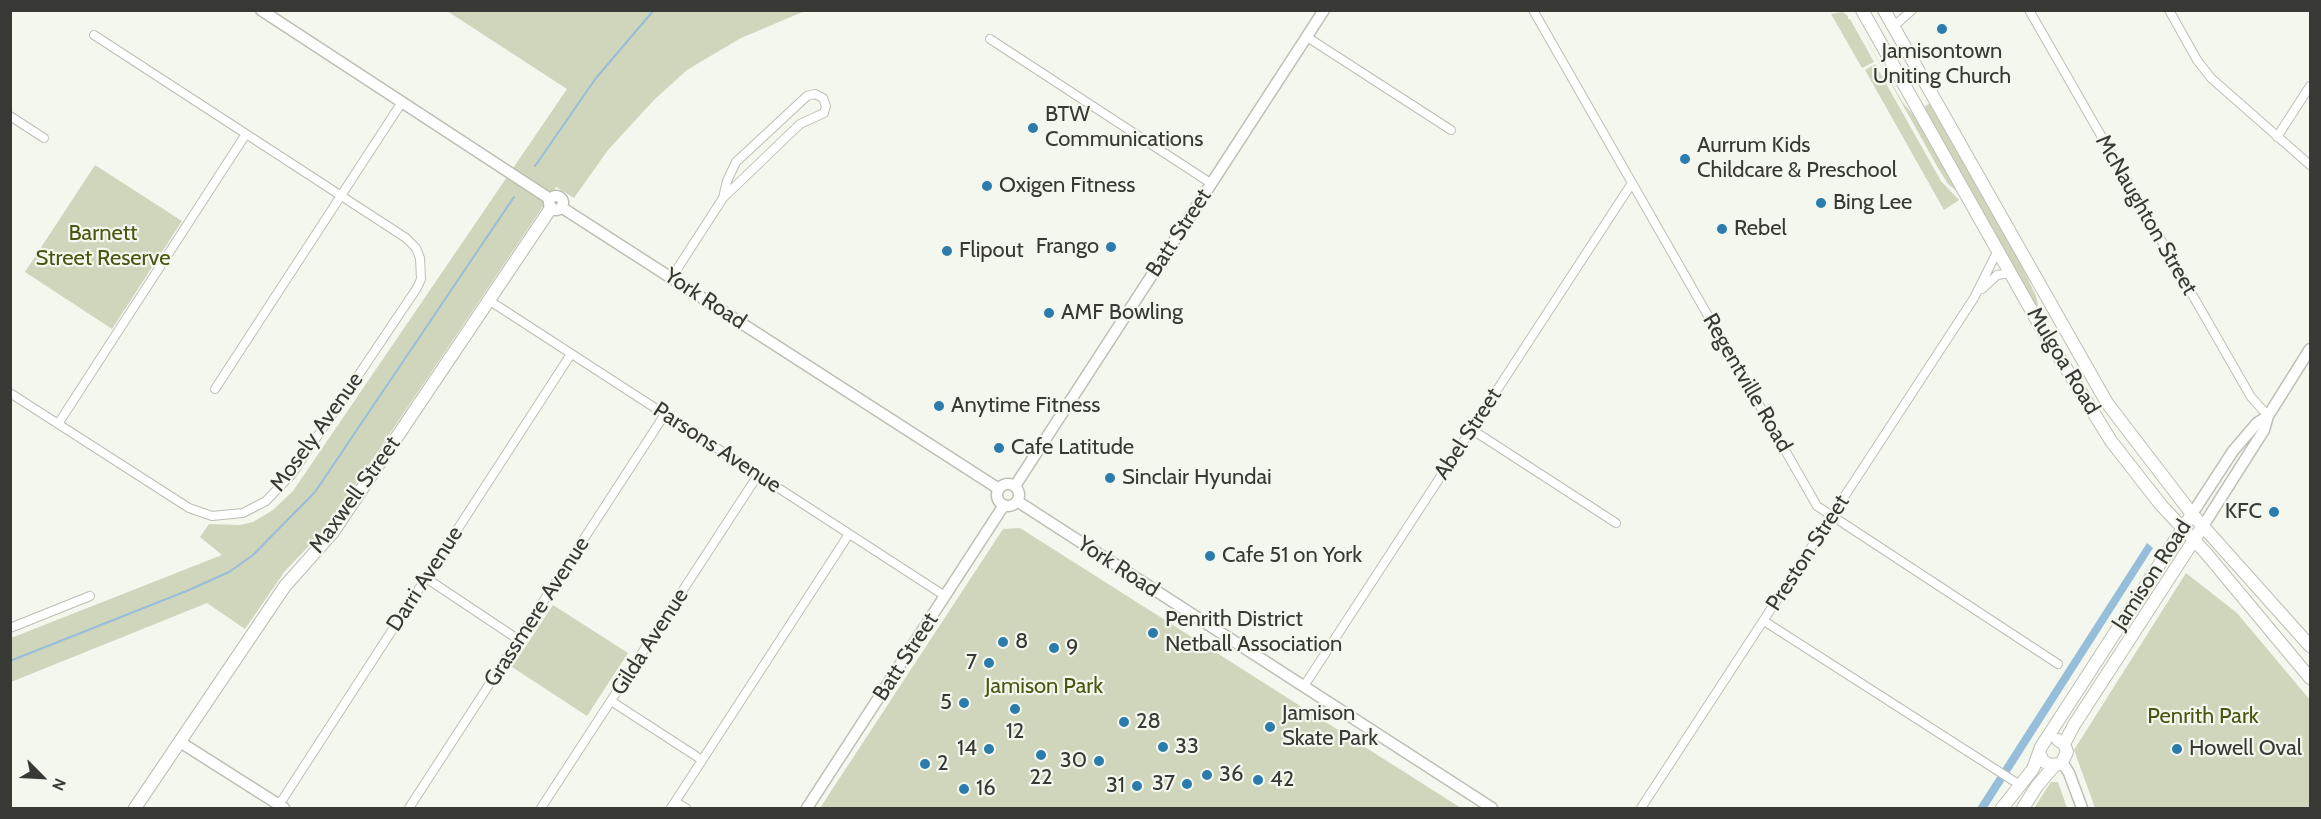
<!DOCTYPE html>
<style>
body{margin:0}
#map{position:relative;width:2321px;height:819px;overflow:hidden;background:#f4f7ed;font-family:Cabin,sans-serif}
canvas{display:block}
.frame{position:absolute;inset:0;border:12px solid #383935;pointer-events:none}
.north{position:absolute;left:12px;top:747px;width:60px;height:60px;-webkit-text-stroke:4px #f4f7ed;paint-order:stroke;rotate:114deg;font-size:16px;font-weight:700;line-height:24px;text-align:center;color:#383935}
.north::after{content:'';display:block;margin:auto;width:21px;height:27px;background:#383935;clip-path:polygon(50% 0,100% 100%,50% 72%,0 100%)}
</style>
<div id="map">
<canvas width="2321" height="819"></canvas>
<div class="frame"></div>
<div class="north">N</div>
</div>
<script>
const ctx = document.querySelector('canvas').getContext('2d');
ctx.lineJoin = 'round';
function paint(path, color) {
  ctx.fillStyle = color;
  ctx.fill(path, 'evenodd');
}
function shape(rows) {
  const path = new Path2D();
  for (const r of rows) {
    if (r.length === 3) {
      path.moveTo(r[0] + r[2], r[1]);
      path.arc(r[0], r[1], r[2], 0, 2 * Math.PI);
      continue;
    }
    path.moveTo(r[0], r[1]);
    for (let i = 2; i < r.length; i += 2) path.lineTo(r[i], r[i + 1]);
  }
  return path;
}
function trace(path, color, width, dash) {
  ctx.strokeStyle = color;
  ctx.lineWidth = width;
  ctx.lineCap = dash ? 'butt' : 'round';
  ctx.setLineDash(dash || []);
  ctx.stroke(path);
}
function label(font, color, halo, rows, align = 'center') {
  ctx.font = font + ' Cabin,sans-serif';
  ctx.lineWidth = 4.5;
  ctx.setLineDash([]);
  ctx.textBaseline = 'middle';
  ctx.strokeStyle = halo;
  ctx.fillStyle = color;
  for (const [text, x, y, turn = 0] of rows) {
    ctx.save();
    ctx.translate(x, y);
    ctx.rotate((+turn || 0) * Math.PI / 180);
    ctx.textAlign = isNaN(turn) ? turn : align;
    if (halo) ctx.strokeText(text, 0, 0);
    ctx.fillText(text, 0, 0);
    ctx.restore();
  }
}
const green = shape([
 [447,11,805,11,741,38,687,70,654,100,608,150,574,198,556,187,335,515,323,531,285,571,245,629,207,603,11,682,11,638,222,555,200,537,209,524,240,525,253,522,273,510,293,491,567,89],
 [1843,12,1848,16,1848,19,1850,19,1874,62,1862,68,1831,14],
 [1861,30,1903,103,1918,120,1959,193,1948,184,1938,168],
 [1875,64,1941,181,1959,200,1944,210,1865,70],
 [1931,102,2016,254,2036,296,2038,305,2035,307,1923,108],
 [95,165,182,221,112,329,25,272],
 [1020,528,1461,808,820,808,1003,529],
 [2186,573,2237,613,2310,700,2310,808,2095,808,2074,750],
 [553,605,628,653,587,716,512,667],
 [2051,782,2058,782,2067,808,2034,808]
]);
const water = shape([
 [2147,543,2153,548,1987,808,1977,808]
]);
const stream = shape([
 [535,166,596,78,654,10],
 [10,661,189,590,229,572,253,555,315,492,514,197]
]);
const minor = shape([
 [1533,10,1817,506,2058,664],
 [2029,10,2251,397,2268,416],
 [2169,10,2197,60,2211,78,2310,165],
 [1893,27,1912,10],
 [1307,37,1451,130],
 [990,39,1212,184],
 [10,116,44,138],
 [2277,137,2310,86],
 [672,277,723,198,800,124,824,113,826,106,823,98,815,94,807,96,736,162,727,181,723,198],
 [1982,289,1997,275,2011,273],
 [490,301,945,596],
 [215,389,402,102],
 [10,393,189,508,212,516,243,513,266,501,292,474,417,288,421,279,420,258,416,248,406,238,94,35],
 [58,424,246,134],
 [1471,429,1616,523],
 [426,578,519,640],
 [1764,621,2020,785],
 [10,628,90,596],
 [1304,686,1632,183],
 [611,701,702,760],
 [675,802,686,808],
 [279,805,571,354],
 [409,808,665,414],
 [541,808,758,475],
 [671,808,849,534],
 [1641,808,1974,298,1998,250]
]);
const tertiary = shape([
 [261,10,550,199],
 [556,203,7],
 [561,207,999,489],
 [1008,495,11],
 [1015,486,1324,10],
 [1017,501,1492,808],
 [2192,514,2233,451,2257,423,2268,416],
 [2203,526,2264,430,2268,416,2310,349],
 [180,742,284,808],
 [2062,762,2069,773,2082,808],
 [807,808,1004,505]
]);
const secondary = shape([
 [2064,744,2074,725,2203,526],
 [2040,755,2043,761,2050,765,2061,764,2067,752,2064,744,2058,740],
 [135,808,285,586,333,532,551,208],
 [2002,808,2033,769,2041,747,2192,514],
 [2023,808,2037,786,2054,766]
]);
const primary = shape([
 [1862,10,2043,331,2111,441,2161,505,2206,553,2310,678],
 [1884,10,2107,403,2192,514,2310,646]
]);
const markers = [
 [1942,29,6,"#2b7cad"],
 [1033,128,6,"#2b7cad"],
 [1685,159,6,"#2b7cad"],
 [987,186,6,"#2b7cad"],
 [1821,203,6,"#2b7cad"],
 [1722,229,6,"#2b7cad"],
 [1111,247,6,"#2b7cad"],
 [947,251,6,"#2b7cad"],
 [1049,313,6,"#2b7cad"],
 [939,406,6,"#2b7cad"],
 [999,448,6,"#2b7cad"],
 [1110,478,6,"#2b7cad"],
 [2274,512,6,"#2b7cad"],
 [1210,556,6,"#2b7cad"],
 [1153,633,6,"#2b7cad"],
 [1003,642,6,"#2b7cad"],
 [1054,648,6,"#2b7cad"],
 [989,663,6,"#2b7cad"],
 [964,703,6,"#2b7cad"],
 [1015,709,6,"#2b7cad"],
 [1124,722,6,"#2b7cad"],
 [1270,727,6,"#2b7cad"],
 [1163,747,6,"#2b7cad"],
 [989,749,6,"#2b7cad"],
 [2177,749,6,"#2b7cad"],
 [1041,755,6,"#2b7cad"],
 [1099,761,6,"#2b7cad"],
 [925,764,6,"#2b7cad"],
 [1207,775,6,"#2b7cad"],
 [1258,780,6,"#2b7cad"],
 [1187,784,6,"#2b7cad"],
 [1137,786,6,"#2b7cad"],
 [964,789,6,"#2b7cad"]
];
const poiNames = [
 ["Jamisontown",1942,52,"center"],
 ["Uniting Church",1942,77,"center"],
 ["BTW",1045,115],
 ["Communications",1045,140],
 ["Aurrum Kids",1697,146],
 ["Childcare & Preschool",1697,171],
 ["Oxigen Fitness",999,186],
 ["Bing Lee",1833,203],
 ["Rebel",1734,229],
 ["Frango",1099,247,"right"],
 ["Flipout",959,251],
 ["AMF Bowling",1061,313],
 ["Anytime Fitness",951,406],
 ["Cafe Latitude",1011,448],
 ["Sinclair Hyundai",1122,478],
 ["KFC",2262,512,"right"],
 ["Cafe 51 on York",1222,556],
 ["Penrith District",1165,620],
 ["Netball Association",1165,645],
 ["8",1015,642],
 ["9",1066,648],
 ["7",977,663,"right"],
 ["5",952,703,"right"],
 ["Jamison",1282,714],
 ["Skate Park",1282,739],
 ["28",1136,722],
 ["12",1015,732,"center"],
 ["33",1175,747],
 ["14",977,749,"right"],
 ["Howell Oval",2189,749],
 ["30",1087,761,"right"],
 ["2",937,764],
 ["36",1219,775],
 ["22",1041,778,"center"],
 ["42",1270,780],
 ["37",1175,784,"right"],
 ["31",1125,786,"right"],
 ["16",976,789]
];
const streetNames = [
 ["McNaughton Street",2146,215,60],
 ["Batt Street",1179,233,-57],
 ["York Road",705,299,33],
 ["Mulgoa Road",2063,361,59],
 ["Regentville Road",1747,383,60],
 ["Mosely Avenue",317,432,-54],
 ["Abel Street",1468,434,-57],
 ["Parsons Avenue",717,448,33],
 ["Maxwell Street",355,495,-54],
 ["Preston Street",1808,553,-57],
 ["York Road",1118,567,33],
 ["Jamison Road",2152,575,-57],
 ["Darri Avenue",425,579,-57],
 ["Grassmere Avenue",537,612,-57],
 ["Gilda Avenue",650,642,-57],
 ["Batt Street",906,657,-57]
];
const parkNames = [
 ["Barnett",103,234],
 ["Street Reserve",103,259],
 ["Jamison Park",1044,687],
 ["Penrith Park",2203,717]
];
paint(green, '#d0d6bc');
paint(water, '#96beda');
trace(stream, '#96beda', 2);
trace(minor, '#bcbfb5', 10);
trace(tertiary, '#bcbfb5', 13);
trace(secondary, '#bcbfb5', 14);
trace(primary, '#bcbfb5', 14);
trace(minor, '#fff', 8);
trace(tertiary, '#fff', 10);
trace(secondary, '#fff', 12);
trace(primary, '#fff', 12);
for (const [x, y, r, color] of markers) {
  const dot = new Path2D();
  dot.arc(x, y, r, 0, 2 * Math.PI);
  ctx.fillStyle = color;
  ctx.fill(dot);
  trace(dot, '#f4f7ed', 2);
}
label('22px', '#383935', '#f4f7ed', poiNames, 'left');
label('22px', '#383935', '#f4f7ed', streetNames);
label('22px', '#4b5512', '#f4f7ed', parkNames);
</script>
